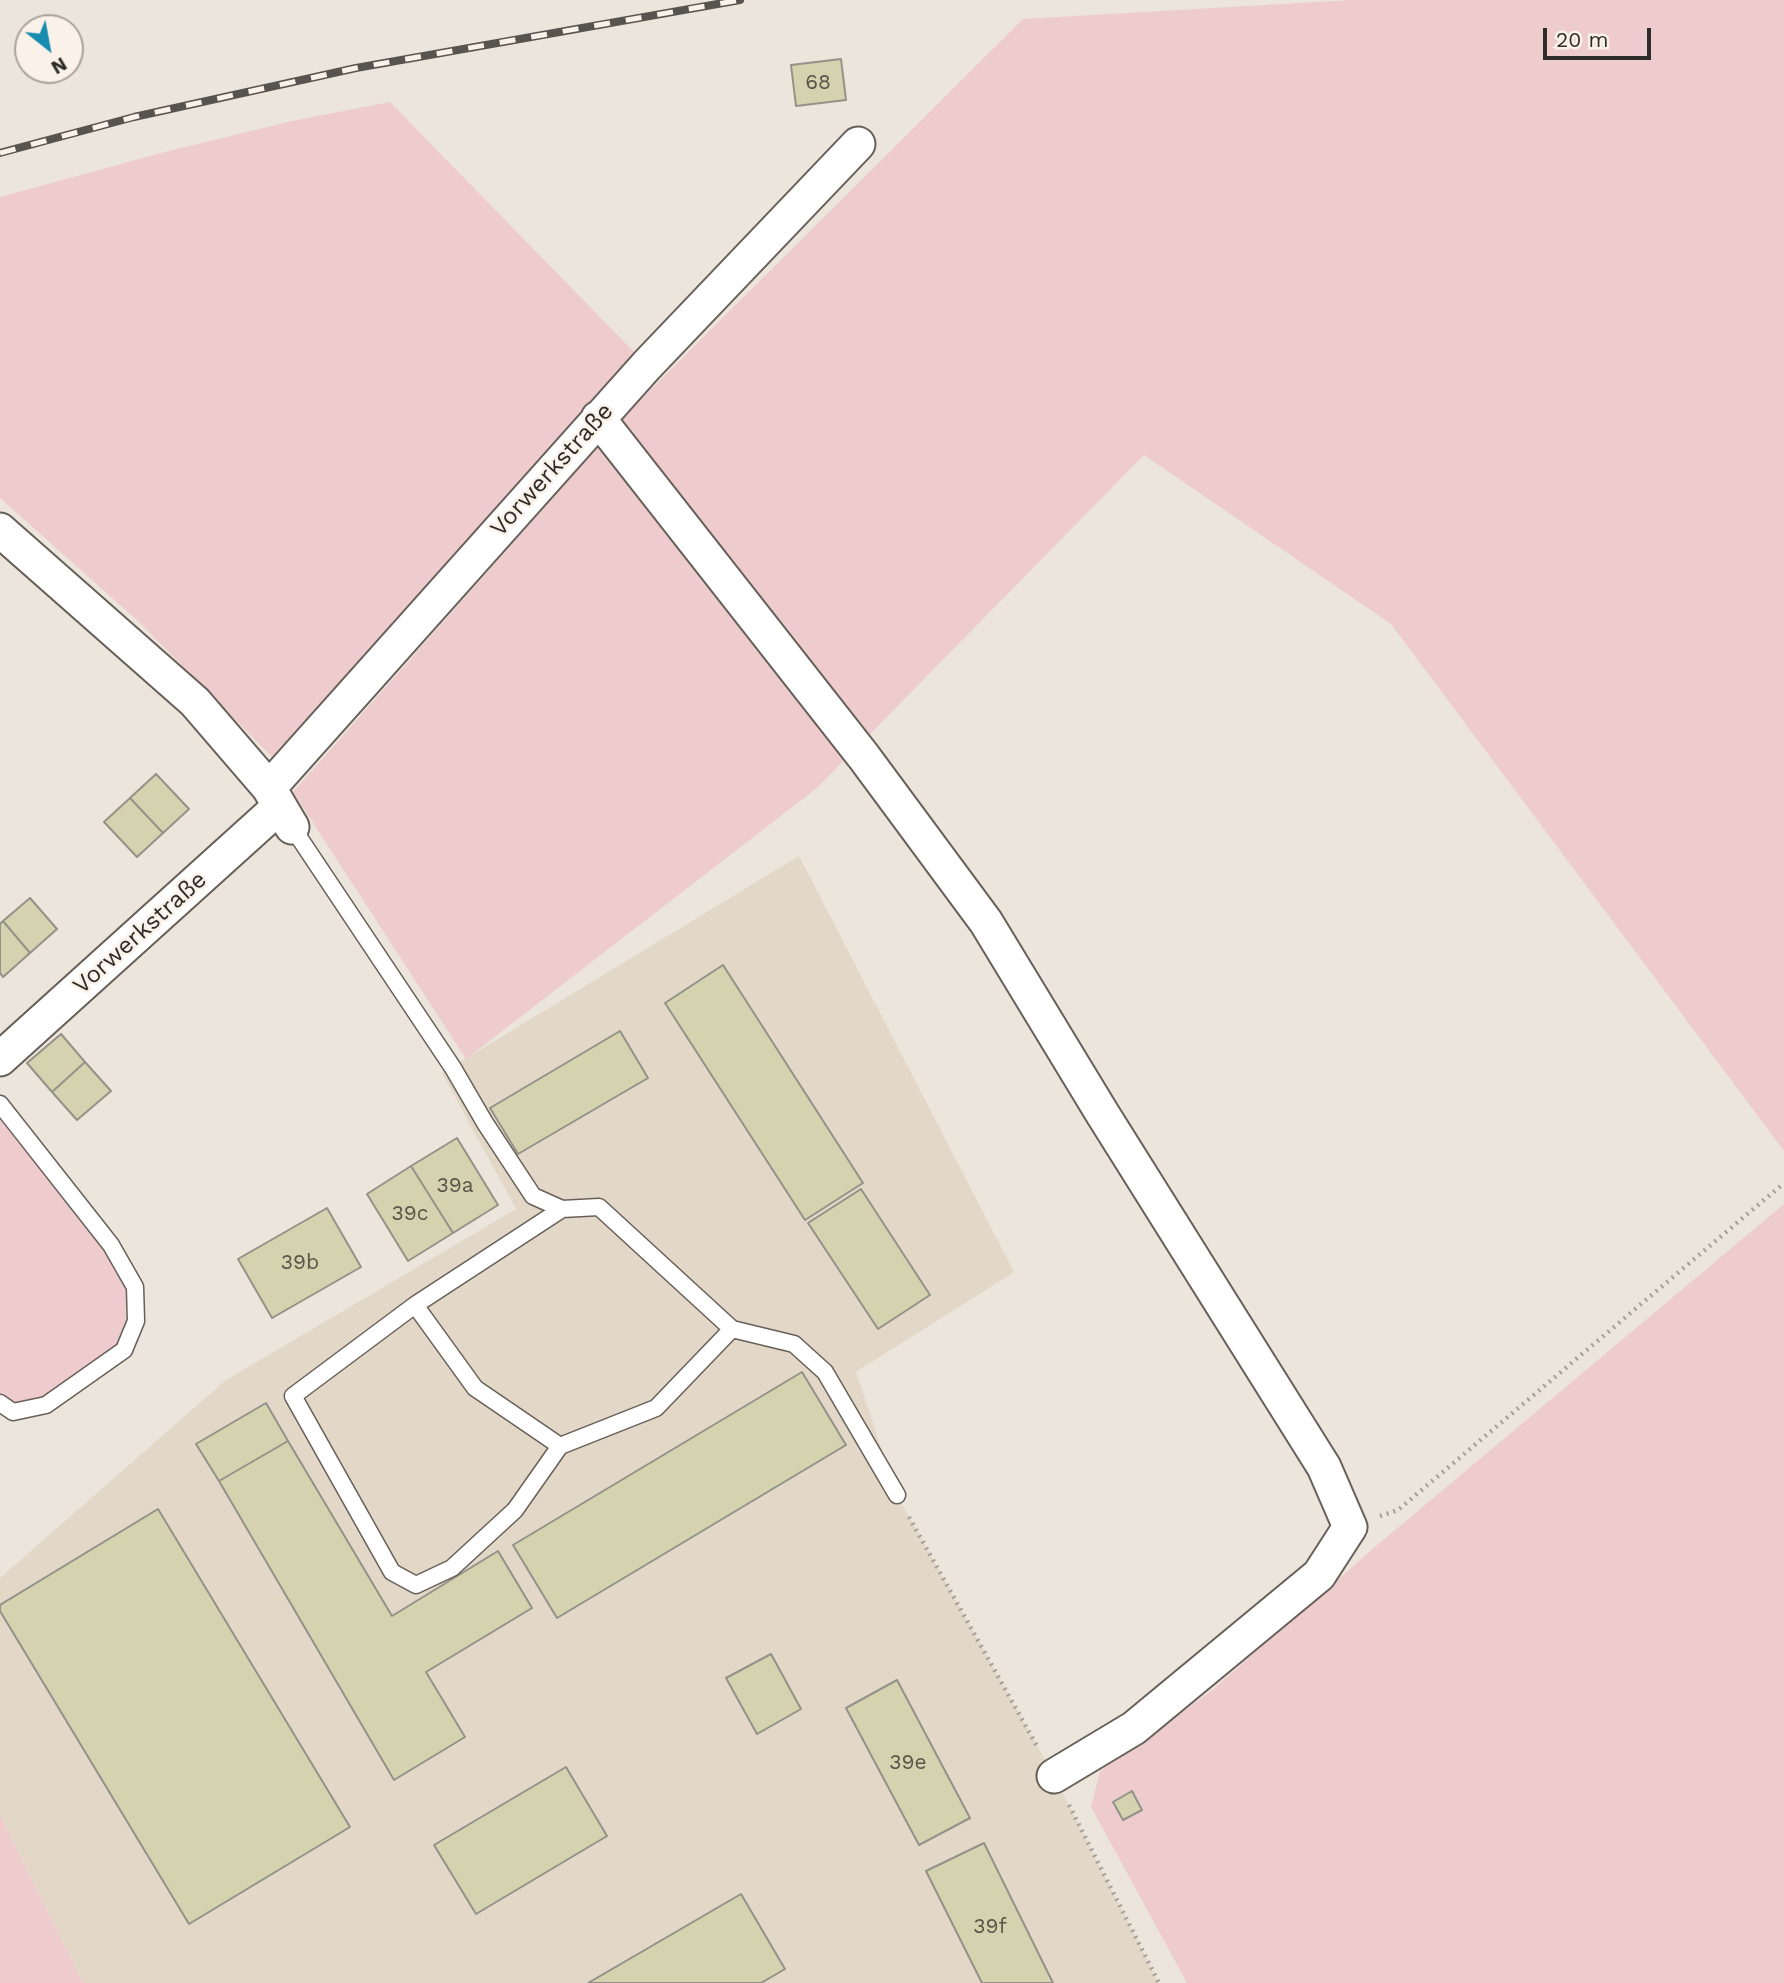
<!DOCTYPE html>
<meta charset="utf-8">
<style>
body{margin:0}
#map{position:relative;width:1784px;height:1983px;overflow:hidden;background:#ece5dc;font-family:"Work Sans",sans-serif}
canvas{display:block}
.north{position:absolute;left:14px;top:14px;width:70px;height:70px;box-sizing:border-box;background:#faf2e9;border:2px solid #a8a39c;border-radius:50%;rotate:149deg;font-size:19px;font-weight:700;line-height:28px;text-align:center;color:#2e2c28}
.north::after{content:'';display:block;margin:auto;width:24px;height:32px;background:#178cb0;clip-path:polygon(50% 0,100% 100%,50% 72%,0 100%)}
.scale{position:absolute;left:1543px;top:28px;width:108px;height:32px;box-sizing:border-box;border:4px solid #2e2c28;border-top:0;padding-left:9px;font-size:21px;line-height:24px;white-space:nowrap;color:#2e2c28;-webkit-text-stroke:5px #faf2e9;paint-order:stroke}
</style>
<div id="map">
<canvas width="1784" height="1983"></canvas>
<div class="north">N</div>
<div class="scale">20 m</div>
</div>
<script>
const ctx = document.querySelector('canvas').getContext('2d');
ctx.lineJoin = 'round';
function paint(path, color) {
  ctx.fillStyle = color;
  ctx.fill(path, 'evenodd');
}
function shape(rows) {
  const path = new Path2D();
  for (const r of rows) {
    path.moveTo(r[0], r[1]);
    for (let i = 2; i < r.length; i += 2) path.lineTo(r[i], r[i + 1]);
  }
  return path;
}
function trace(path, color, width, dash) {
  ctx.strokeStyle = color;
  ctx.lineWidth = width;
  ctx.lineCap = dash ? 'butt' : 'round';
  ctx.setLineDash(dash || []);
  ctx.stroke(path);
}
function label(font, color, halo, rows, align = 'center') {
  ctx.font = font + ' "Work Sans",sans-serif';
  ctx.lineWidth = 5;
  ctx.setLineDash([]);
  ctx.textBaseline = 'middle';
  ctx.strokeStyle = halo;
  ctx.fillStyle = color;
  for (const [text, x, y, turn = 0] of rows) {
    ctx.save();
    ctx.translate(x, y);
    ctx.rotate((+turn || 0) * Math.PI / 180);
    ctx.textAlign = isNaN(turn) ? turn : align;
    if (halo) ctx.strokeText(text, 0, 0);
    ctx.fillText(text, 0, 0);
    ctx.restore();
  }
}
const built = shape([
 [799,856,1014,1272,856,1372,897,1495,1054,1776,1159,1983,83,1983,0,1815,0,1578,226,1380,516,1209,442,1073]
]);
const green = shape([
 [1351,0,1784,0,1784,1151,1391,624,1144,455,817,788,466,1059,293,792,633,407,1023,19],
 [390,102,635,353,445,574,272,757,139,622,0,498,0,197,161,153,292,121],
 [0,1104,135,1287,124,1350,46,1405,0,1403],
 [1784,1204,1784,1983,1187,1983,1091,1807,1100,1771,1211,1691,1376,1546],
 [0,1815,83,1983,0,1983]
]);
const building = shape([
 [841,59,846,100,796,106,791,65,841,59],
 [156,774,189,809,163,833,130,798,156,774],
 [130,798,163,833,137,857,104,822,130,798],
 [30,898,57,929,30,953,3,921,30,898],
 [3,921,30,953,3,977,0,973,0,924,3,921],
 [723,965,863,1183,805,1220,665,1003,723,965],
 [620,1031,648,1078,518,1154,490,1108,620,1031],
 [61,1034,85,1062,52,1092,27,1063,61,1034],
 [85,1062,111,1091,77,1120,52,1092,85,1062],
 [457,1138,498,1205,453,1233,411,1166,457,1138],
 [411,1166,453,1233,408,1261,367,1194,411,1166],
 [861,1189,930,1295,878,1329,808,1223,861,1189],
 [327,1208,361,1267,272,1318,238,1259,327,1208],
 [802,1372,846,1445,557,1618,513,1545,802,1372],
 [266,1403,288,1441,219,1481,196,1444,266,1403],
 [288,1441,392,1616,498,1551,532,1608,426,1672,465,1737,394,1780,219,1481,288,1441],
 [158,1509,350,1827,189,1924,0,1611,0,1605,158,1509],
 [771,1654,801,1709,757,1734,726,1678,771,1654],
 [897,1680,970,1818,919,1845,846,1708,897,1680],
 [566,1767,607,1836,476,1914,434,1845,566,1767],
 [1132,1791,1142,1810,1123,1820,1113,1802,1132,1791],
 [984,1843,1053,1983,982,1983,926,1871,984,1843],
 [741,1894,785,1969,761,1983,588,1983,741,1894]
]);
const path = shape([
 [1380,1516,1398,1510,1784,1183],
 [909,1517,1038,1748],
 [1069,1805,1159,1983]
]);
const lane = shape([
 [292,827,453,1068,485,1123,533,1196,562,1209,599,1207,732,1329,794,1344,825,1372,897,1495],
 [0,1104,111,1245,135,1287,136,1321,124,1350,46,1405,13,1412,0,1403],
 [562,1209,415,1305,293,1396,392,1572,416,1585,452,1568,515,1510,560,1446,656,1408,732,1329],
 [415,1305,475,1388,560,1446]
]);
const street = shape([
 [598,418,864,757,986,922,1102,1113,1324,1467,1350,1527,1319,1575,1134,1728,1054,1776],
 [0,530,195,702,269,788,292,827],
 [269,788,647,365,858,144],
 [0,1059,279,807]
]);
const rail = shape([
 [0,153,134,117,356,68,740,0]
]);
const numberNames = [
 ["68",818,83],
 ["39a",455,1186],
 ["39c",410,1214],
 ["39b",300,1263],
 ["39e",908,1763],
 ["39f",990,1927]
];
const streetNames = [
 ["Vorwerkstraße",552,470,-48],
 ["Vorwerkstraße",140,933,-42]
];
paint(built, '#e3d7c8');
paint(green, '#eeccce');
paint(building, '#d5d3af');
trace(building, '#939288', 2);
trace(lane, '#666058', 19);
trace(street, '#666058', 37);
trace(path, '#a49f98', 4.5, [2, 5]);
trace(lane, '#fff', 16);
trace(street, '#fff', 33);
trace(rail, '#57544f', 8);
trace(rail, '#faf2e9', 5, [16]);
label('21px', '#58564a', null, numberNames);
label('24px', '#2e2c28', '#faf2e9', streetNames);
</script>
